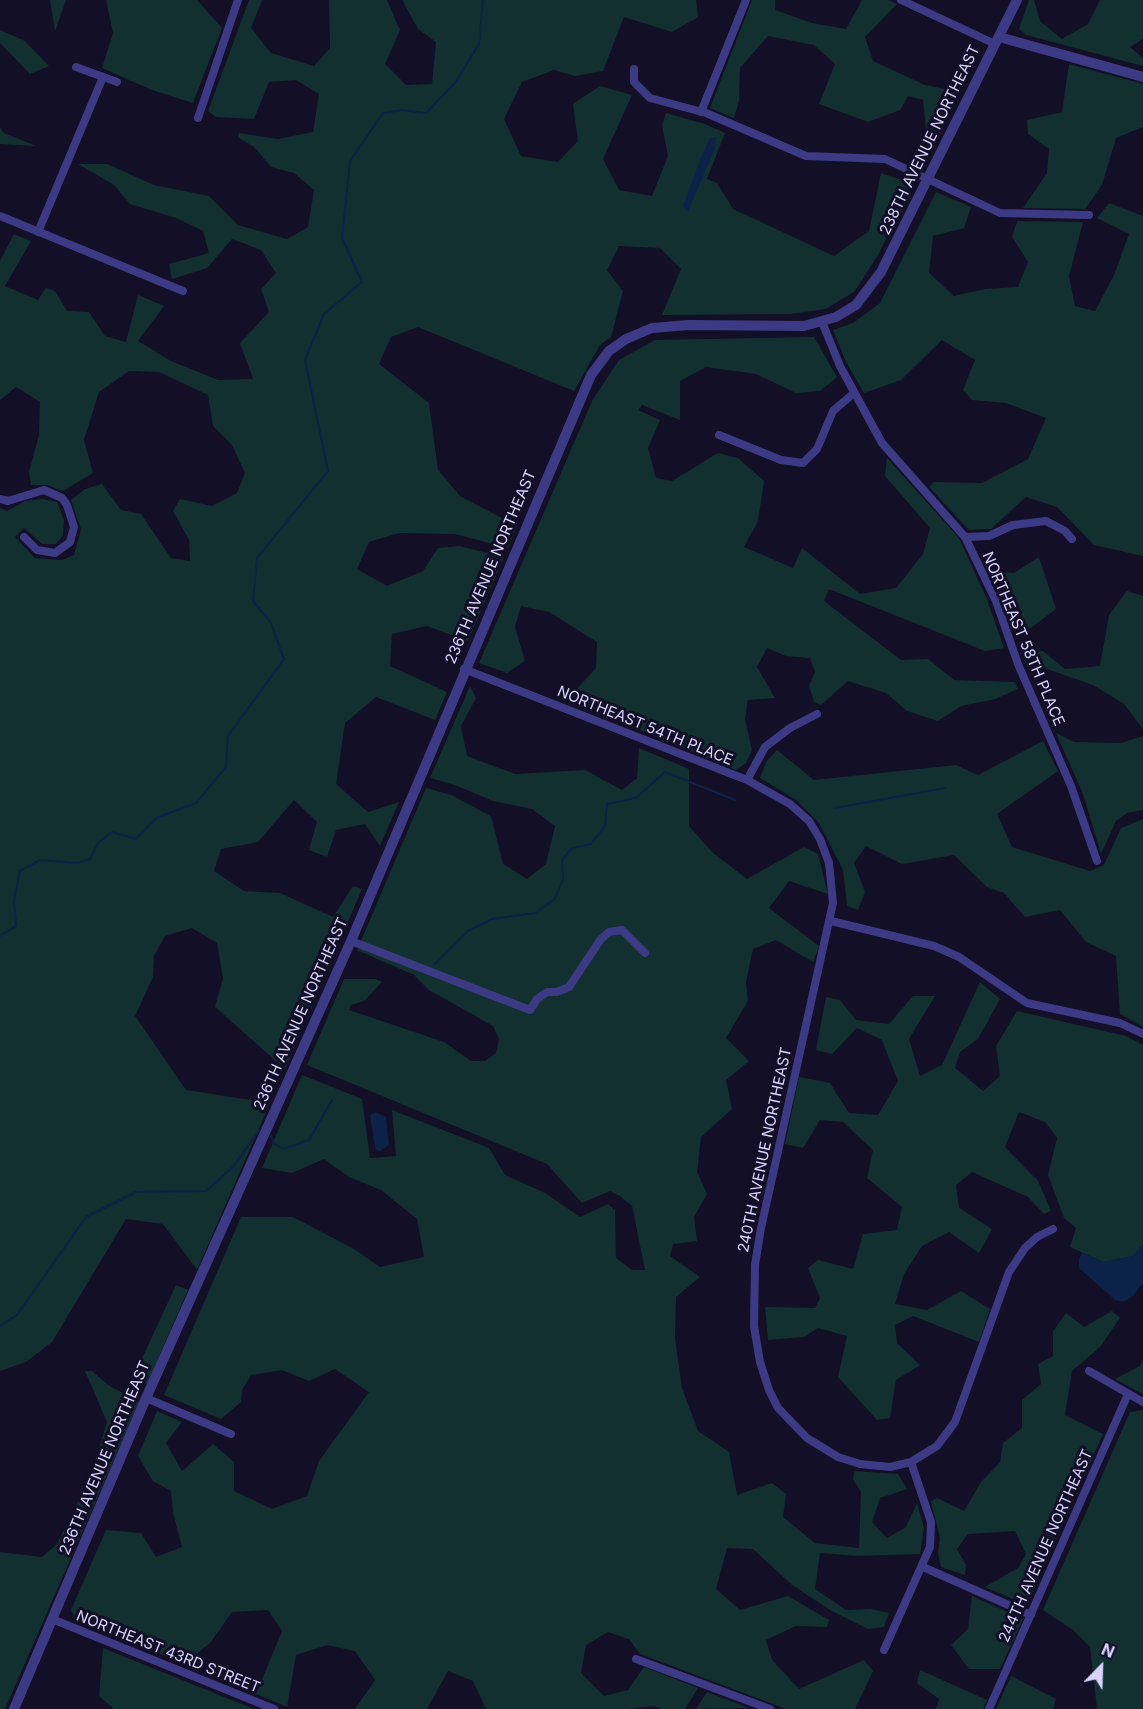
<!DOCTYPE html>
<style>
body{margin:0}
#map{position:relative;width:1143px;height:1709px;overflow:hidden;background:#130f26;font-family:Inter,sans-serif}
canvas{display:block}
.north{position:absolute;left:1071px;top:1637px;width:60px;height:60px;-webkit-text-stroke:4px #130f26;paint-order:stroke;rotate:23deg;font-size:16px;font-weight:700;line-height:24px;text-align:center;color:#d9d4ff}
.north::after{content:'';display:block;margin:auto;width:21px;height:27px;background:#d9d4ff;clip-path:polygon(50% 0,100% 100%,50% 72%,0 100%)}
</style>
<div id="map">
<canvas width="1143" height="1709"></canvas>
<div class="north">N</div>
</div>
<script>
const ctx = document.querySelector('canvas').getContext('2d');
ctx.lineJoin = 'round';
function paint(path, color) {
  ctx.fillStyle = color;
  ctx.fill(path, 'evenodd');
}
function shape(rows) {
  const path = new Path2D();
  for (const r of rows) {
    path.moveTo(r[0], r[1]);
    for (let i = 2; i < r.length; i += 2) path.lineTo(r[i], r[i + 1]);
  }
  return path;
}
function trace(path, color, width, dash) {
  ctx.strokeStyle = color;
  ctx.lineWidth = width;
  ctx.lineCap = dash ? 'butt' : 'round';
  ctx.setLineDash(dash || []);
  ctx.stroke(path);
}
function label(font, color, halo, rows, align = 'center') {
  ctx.font = font + ' Inter,sans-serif';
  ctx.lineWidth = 6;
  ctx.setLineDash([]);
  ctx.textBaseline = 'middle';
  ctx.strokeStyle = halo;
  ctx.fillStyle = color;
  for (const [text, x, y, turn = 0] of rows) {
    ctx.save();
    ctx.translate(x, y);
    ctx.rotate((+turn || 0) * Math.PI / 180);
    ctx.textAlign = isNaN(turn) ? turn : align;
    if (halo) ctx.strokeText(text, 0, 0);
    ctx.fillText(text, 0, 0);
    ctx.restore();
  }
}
const green = shape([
 [50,0,66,0,55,31],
 [106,0,197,0,222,28,193,103,152,90,102,68,113,33],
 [249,0,262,0,251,28,271,53,314,66,330,48,329,0,387,0,400,30,385,64,406,85,432,84,436,42,418,29,402,0,696,0,698,17,672,32,624,17,603,71,575,76,554,70,522,82,504,119,521,156,558,162,578,141,573,104,600,86,632,95,603,159,619,190,652,196,668,156,662,125,666,113,705,124,725,133,707,179,717,183,733,209,834,256,869,231,881,173,914,184,878,255,855,291,826,309,790,314,662,315,681,269,660,248,619,246,607,270,623,291,611,337,600,345,574,391,418,327,391,337,379,364,429,403,438,470,460,496,517,526,508,548,455,534,399,533,369,542,357,569,387,586,423,571,438,548,459,546,504,557,468,641,427,626,392,634,390,666,447,692,435,720,376,697,345,723,336,784,368,812,399,802,380,846,365,824,336,830,327,857,309,850,317,822,294,800,258,842,221,849,214,871,244,891,280,893,333,917,353,886,362,889,285,1069,215,1007,223,978,217,943,192,928,165,936,154,956,153,977,135,1016,186,1090,270,1103,197,1270,163,1224,126,1219,52,1342,26,1362,0,1371,0,508,7,511,25,501,42,499,57,502,64,520,63,535,56,544,42,544,24,528,15,537,35,558,62,560,74,555,81,529,71,500,85,489,102,484,121,510,141,514,171,558,190,561,189,540,173,511,180,499,212,506,237,493,245,473,232,445,213,426,208,395,159,372,129,371,99,392,84,440,93,473,63,491,47,485,31,485,29,472,39,435,40,402,16,387,0,400,0,261,14,234,31,241,5,286,38,300,46,288,55,291,67,311,89,312,105,336,126,342,138,295,164,306,138,341,171,361,218,380,253,379,240,343,269,312,261,289,276,273,261,250,232,239,207,268,172,279,169,264,209,253,203,231,176,218,130,204,114,185,78,164,107,164,154,185,209,196,238,225,287,239,308,227,314,190,294,173,271,167,254,147,238,137,239,133,278,139,313,132,319,94,296,80,269,82,254,119,216,117,208,111],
 [752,0,775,0,775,10,812,23,846,29,862,0,888,0,897,4,865,37,873,61,925,85,960,92,937,138,926,130,923,100,908,96,900,110,868,122,819,104,835,64,814,45,768,36,740,68,739,101,734,118,710,108],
 [1029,0,1034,0,1040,21,1062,39,1088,24,1100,0,1143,0,1143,39,1130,47,1143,58,1143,66,1026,35,1019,29],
 [0,30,25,41,49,66,30,74,0,43],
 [1069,64,1143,84,1143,127,1116,138,1102,185,1085,209,1023,208,1047,173,1049,149,1028,134,1027,120,1062,112],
 [0,128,4,133,36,146,0,144],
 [936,192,971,207,964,228,933,236,929,273,954,296,985,289,1018,287,1028,262,1012,237,1017,221,1083,222,1069,276,1075,306,1095,311,1114,275,1129,234,1097,218,1109,203,1143,216,1143,556,1094,545,1057,507,1026,497,991,529,969,530,929,487,934,482,982,483,1028,459,1046,418,1006,403,972,400,963,390,975,360,942,340,901,380,864,393,846,362,833,330,853,323,880,303],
 [814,337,837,377,820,391,796,393,756,374,706,367,680,381,680,420,642,405,638,410,660,420,648,448,656,478,672,481,718,453,738,458,764,481,758,521,744,547,793,568,802,548,860,594,896,588,923,554,930,528,885,476,887,458,959,538,986,597,1004,648,985,651,829,589,824,601,901,660,928,659,954,680,1015,682,1018,689,995,699,961,706,938,721,907,711,886,693,848,681,821,705,814,702,809,686,815,672,810,658,786,656,767,648,757,667,775,698,748,700,745,719,752,750,746,763,736,770,572,702,571,695,596,668,597,642,549,612,521,606,515,627,525,661,507,673,479,663,592,401,619,360,655,340],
 [1039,557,1056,609,1020,636,993,571,1014,573],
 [1127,591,1143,596,1143,729,1124,704,1093,685,1024,661,1021,648,1043,651,1065,669,1100,666,1109,615],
 [470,686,476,698,461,726,467,756,515,774,585,770,622,790,637,778,639,748,689,769,689,826,713,853,747,879,804,847,818,854,828,894,789,881,769,908,819,946,813,962,776,940,753,949,746,982,748,1001,726,1038,749,1061,726,1080,732,1109,701,1137,697,1172,707,1194,694,1217,697,1241,673,1244,670,1256,700,1277,676,1297,675,1339,682,1388,698,1431,729,1452,737,1495,772,1483,786,1494,783,1517,815,1543,859,1548,861,1492,853,1479,854,1471,898,1474,907,1489,880,1498,872,1522,887,1538,906,1527,917,1503,924,1528,920,1554,857,1556,820,1553,815,1589,846,1610,871,1609,889,1613,884,1627,868,1629,830,1610,792,1585,753,1549,727,1548,716,1589,740,1610,788,1596,829,1620,827,1627,796,1626,766,1640,772,1660,799,1689,864,1660,873,1671,855,1709,786,1709,640,1654,629,1639,608,1632,586,1645,581,1673,604,1696,628,1690,644,1667,698,1688,685,1709,661,1709,654,1706,628,1709,486,1709,473,1681,448,1671,427,1709,355,1709,375,1680,355,1651,327,1645,296,1655,287,1707,256,1694,282,1631,268,1610,232,1612,210,1643,184,1664,76,1620,71,1610,106,1530,141,1533,156,1557,182,1547,173,1513,171,1491,153,1481,138,1456,157,1411,182,1422,166,1443,182,1471,213,1444,234,1462,234,1491,272,1509,307,1496,319,1461,369,1392,335,1369,309,1381,282,1370,251,1375,242,1390,241,1402,221,1419,164,1395,241,1217,293,1217,354,1249,380,1267,424,1257,417,1219,381,1190,349,1177,324,1159,292,1173,262,1168,302,1075,362,1099,370,1158,396,1156,392,1110,489,1148,505,1175,545,1193,580,1217,608,1204,615,1210,616,1258,632,1270,645,1270,632,1206,620,1196,610,1191,582,1203,547,1164,307,1065,344,979,375,979,382,982,364,1001,351,1005,349,1010,444,1042,471,1061,485,1061,496,1053,499,1039,493,1026,429,990,414,975,357,950,426,788,451,795,491,816,503,864,527,879,546,864,555,826,532,809,493,801,455,785,430,778],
 [1056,733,1074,742,1121,743,1143,736,1143,810,1127,813,1116,821,1101,854,1083,794],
 [1043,741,1058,771,997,814,1012,847,1090,871,1104,865,1121,828,1143,819,1143,1027,1120,1014,1116,956,1086,942,1060,910,1025,917,1004,893,987,887,954,855,902,864,866,846,854,863,865,892,858,910,847,906,843,870,819,823,796,800,760,778,766,762,777,750,814,780,956,765,978,775],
 [980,982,1000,999,978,1039,960,1052,955,1068,983,1091,1000,1076,996,1046,1017,1011,1126,1036,1143,1045,1143,1245,1133,1256,1103,1262,1070,1247,1076,1228,1064,1218,1048,1175,1057,1138,1045,1122,1019,1112,1005,1147,1038,1181,1051,1211,1044,1214,1028,1197,972,1172,956,1185,959,1208,992,1229,979,1253,949,1232,922,1246,904,1274,895,1304,927,1310,961,1291,990,1309,979,1342,913,1316,895,1325,897,1343,920,1365,896,1380,890,1418,877,1420,838,1377,847,1336,818,1328,804,1337,768,1340,765,1307,815,1308,820,1298,808,1268,818,1260,853,1269,863,1234,897,1230,902,1207,867,1178,873,1150,843,1122,820,1120,803,1148,785,1144,799,1077,830,1083,849,1113,878,1115,898,1081,882,1040,857,1028,832,1054,816,1050,826,997,840,1000,856,1020,889,1024,913,996,935,996,909,1039,920,1076,942,1065],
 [176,1285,188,1290,147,1384,133,1378],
 [1112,1311,1120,1318,1100,1347,1072,1371,1065,1415,1103,1434,1027,1605,985,1587,1018,1568,1026,1554,1015,1531,968,1534,957,1549,966,1565,965,1575,941,1567,938,1553,940,1538,931,1501,937,1498,964,1511,981,1482,1000,1462,1003,1443,1022,1428,1022,1400,1041,1384,1038,1364,1053,1356,1053,1331,1066,1313,1084,1327],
 [1143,1359,1143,1394,1115,1379,1140,1366],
 [85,1371,92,1371,108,1385,139,1402,5,1709,0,1709,0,1552,42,1557,57,1544,91,1475,107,1422],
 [1143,1410,1143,1709,1097,1709,1090,1647,1073,1630,1043,1610,1130,1412],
 [972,1596,1023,1619,1000,1669,969,1669,951,1645,968,1629],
 [103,1648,254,1709,114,1709,99,1696],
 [920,1670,987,1700,983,1709,936,1709,939,1699,917,1683],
 [1011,1676,1056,1699,1053,1709,996,1709],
 [707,1692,749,1708,696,1709]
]);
const water = shape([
 [716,137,715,148,688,212,683,206,700,160,710,138],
 [375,1112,386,1117,389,1145,380,1151,375,1149,370,1115],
 [1143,1245,1143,1283,1133,1296,1123,1302,1115,1300,1079,1268,1079,1259,1082,1253,1103,1262,1133,1256]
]);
const stream = shape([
 [835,808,945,788],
 [0,936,16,926,14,900,20,871,40,860,77,863,90,859,98,843,112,832,136,839,156,818,196,803,226,767,228,736,284,659,271,623,253,601,257,558,328,471,305,360,324,314,362,282,342,238,350,161,383,113,402,110,426,113,455,83,479,44,483,0],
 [435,964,468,931,492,919,535,913,555,899,563,879,562,860,572,848,591,844,605,826,607,804,636,798,665,772,735,800],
 [271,1136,274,1143,283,1149,309,1140,332,1100],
 [0,1326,17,1315,86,1217,136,1192,206,1191,233,1167,259,1130]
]);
const minor = shape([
 [901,0,995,44],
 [76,67,117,82],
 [634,69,634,82,650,98,706,113,806,156,885,159,1000,213,1089,215],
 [701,112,746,0],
 [198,118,238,0],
 [0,216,183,291],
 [38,232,103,77],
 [822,322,840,366,882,443,965,537,996,601,1018,664,1071,786,1097,861],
 [719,435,781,460,803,463,817,449,833,411,854,393],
 [0,499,8,501,44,490,62,498,67,505,74,527,70,542,55,553,37,550,24,537],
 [965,537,989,536,1013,525,1046,521,1065,531,1072,539],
 [464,669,747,780,790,804,809,821,820,839,829,863,833,903,761,1228,755,1265,754,1326,760,1362,769,1390,778,1408,807,1438,838,1457,860,1464,890,1467,911,1462],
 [747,780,765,747,790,728,817,714],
 [831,921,934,946,959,957,1027,1003,1120,1023,1143,1034],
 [351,941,530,1010,537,999,547,992,557,992,569,987,601,939,609,932,622,930,645,953],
 [1089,1371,1143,1402],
 [146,1398,231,1434],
 [923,1567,1031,1615],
 [52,1619,274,1709],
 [884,1650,930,1547,931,1522,911,1462,937,1446,955,1422,1009,1272,1025,1248,1037,1237,1053,1229],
 [636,1659,770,1709],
 [989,1709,1128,1394]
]);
const tertiary = shape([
 [999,37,1143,77],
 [14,1709,146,1398,351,941,591,375,609,351,626,339,652,328,689,325,804,326,836,317,856,305,881,272,1017,0]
]);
const streetNames = [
 ["238TH AVENUE NORTHEAST",930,140,-64],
 ["236TH AVENUE NORTHEAST",491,567,-67],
 ["NORTHEAST 58TH PLACE",1023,639,67],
 ["NORTHEAST 54TH PLACE",645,726,22],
 ["236TH AVENUE NORTHEAST",301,1014,-66],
 ["240TH AVENUE NORTHEAST",765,1150,-78],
 ["236TH AVENUE NORTHEAST",105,1458,-67],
 ["244TH AVENUE NORTHEAST",1046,1546,-66],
 ["NORTHEAST 43RD STREET",168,1652,22]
];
paint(green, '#12302f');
paint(water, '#0c2248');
trace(stream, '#0c2248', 2);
trace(minor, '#3d3a85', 8);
trace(tertiary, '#3d3a85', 10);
label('15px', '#d9d4ff', '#130f26', streetNames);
</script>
